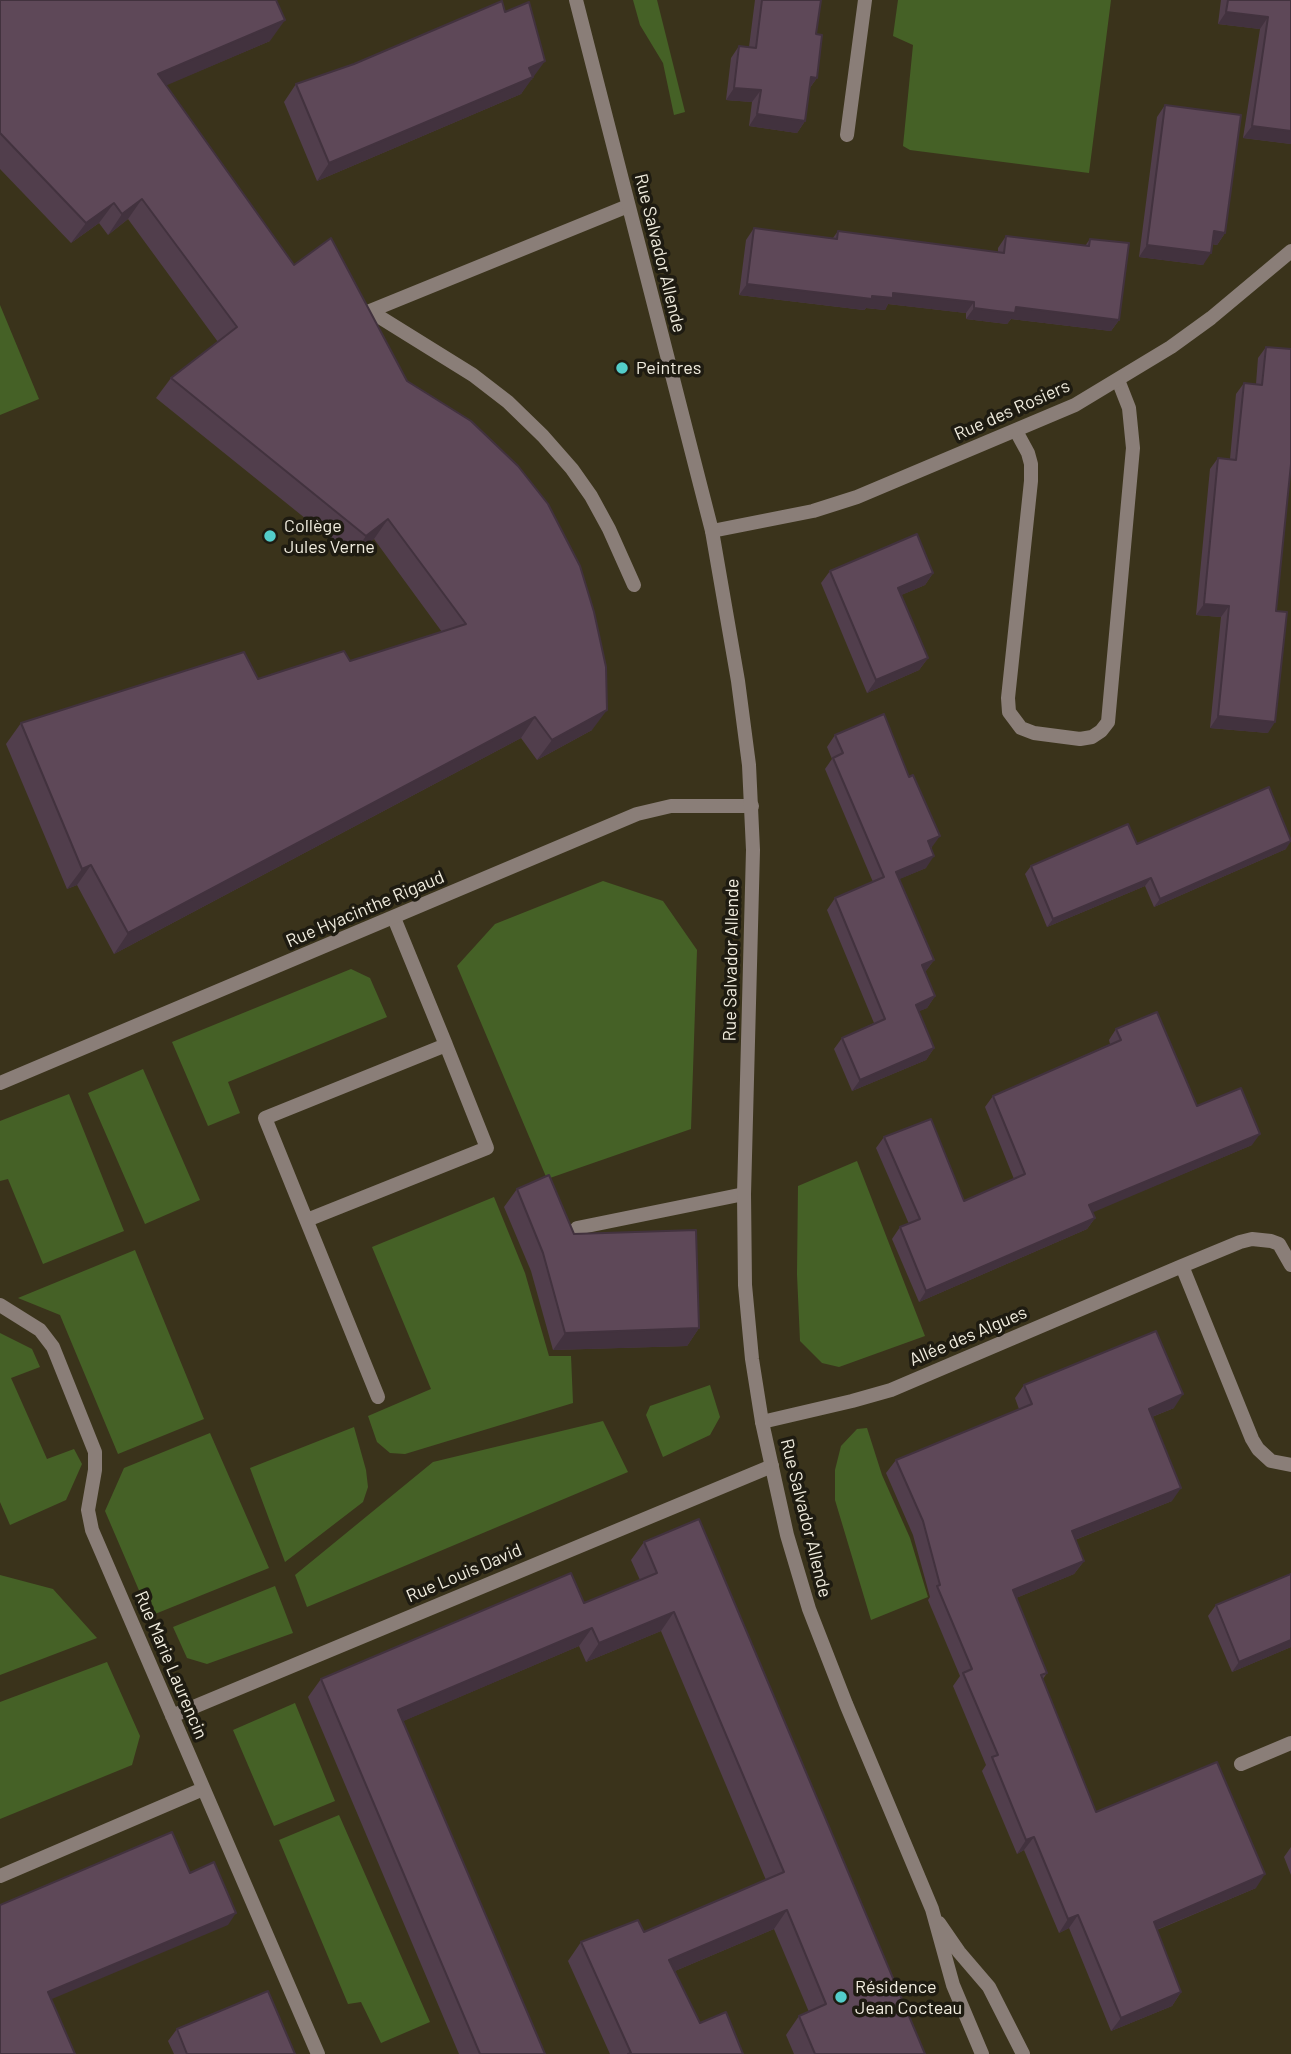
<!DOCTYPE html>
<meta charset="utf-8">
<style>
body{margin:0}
canvas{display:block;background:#3a331b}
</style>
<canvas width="1291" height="2054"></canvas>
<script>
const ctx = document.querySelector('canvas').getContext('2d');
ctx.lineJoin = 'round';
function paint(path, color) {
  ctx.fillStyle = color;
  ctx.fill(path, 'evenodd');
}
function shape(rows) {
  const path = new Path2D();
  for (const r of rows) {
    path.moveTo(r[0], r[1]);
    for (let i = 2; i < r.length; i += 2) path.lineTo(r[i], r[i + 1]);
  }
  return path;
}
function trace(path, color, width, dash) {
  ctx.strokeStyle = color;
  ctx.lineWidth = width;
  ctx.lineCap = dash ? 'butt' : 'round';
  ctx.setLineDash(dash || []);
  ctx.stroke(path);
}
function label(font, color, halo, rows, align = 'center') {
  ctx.font = font + ' Barlow,sans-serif';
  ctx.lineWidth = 7;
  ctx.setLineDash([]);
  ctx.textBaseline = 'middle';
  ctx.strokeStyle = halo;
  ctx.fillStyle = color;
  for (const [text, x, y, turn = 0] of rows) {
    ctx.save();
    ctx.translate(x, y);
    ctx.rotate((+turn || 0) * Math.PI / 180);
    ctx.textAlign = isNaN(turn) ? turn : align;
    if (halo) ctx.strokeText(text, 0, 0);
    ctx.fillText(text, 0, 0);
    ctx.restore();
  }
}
const green = shape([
 [633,0,657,0,685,112,674,115,663,63,640,25],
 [898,0,1111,0,1089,173,910,150,903,146,913,45,893,36],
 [0,305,39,399,0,415],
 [603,881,663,901,697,950,691,1129,547,1179,457,966,495,924],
 [351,969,370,978,387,1017,228,1082,240,1113,208,1126,172,1042],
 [143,1069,200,1200,145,1224,88,1093],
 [69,1094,124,1231,43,1264,8,1179,0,1181,0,1121],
 [857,1161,925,1336,839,1367,822,1363,800,1341,797,1274,798,1186],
 [494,1197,525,1273,549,1356,571,1356,573,1403,405,1454,390,1453,377,1442,368,1416,431,1389,372,1247],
 [135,1250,204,1419,118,1454,60,1315,18,1298],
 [0,1333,32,1349,40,1367,11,1378,47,1459,74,1449,82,1464,66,1500,10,1525,0,1502],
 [710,1385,720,1417,710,1435,663,1457,646,1415,650,1406],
 [603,1421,628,1472,307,1607,295,1575,433,1462],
 [354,1427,366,1470,368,1487,363,1502,285,1562,250,1468],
 [867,1428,882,1475,910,1538,928,1597,871,1620,835,1500,835,1470,841,1446,857,1429],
 [210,1433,269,1568,150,1616,105,1511,124,1468],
 [0,1575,53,1589,97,1638,0,1675],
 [275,1586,293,1633,207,1664,187,1658,173,1627],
 [107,1662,140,1736,132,1765,0,1819,0,1702],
 [295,1703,335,1801,274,1826,233,1730],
 [339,1815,430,2022,381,2043,361,2002,348,2004,279,1840]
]);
const service = shape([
 [628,206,370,311,473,375,508,402,543,436,572,469,591,496,609,529,634,585],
 [1016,431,1028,453,1031,464,1031,481,1008,698,1009,712,1021,728,1034,733,1080,739,1092,737,1101,731,1108,722,1133,448,1129,408,1118,380],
 [307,1220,487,1148,446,1045],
 [577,1228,744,1194],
 [378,1397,265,1118,446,1045,394,918]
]);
const minor = shape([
 [847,135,865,0],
 [712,531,813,511,857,497,1075,405,1171,347,1211,318,1291,251],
 [0,1083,637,814,671,806,752,806],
 [1291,1265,1279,1244,1271,1241,1252,1239,1240,1242,1182,1266,1252,1439,1258,1449,1271,1461,1291,1465],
 [0,1305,40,1330,53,1347,95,1452,95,1470,88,1510,92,1530,318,2054],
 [762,1422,852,1401,891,1390,1182,1266],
 [172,1716,772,1466],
 [1241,1764,1291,1743],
 [0,1876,203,1789]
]);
const tertiary = shape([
 [576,0,712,531,738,681,749,765,753,850,744,1194,745,1285,752,1359,762,1422,787,1535,809,1609,846,1704,932,1909,953,1985,982,2054],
 [939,1923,959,1952,989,1987,1023,2054]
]);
const wall = shape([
 [0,0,270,41,166,85,592,730,537,760,521,738,114,954,77,885,67,889,6,744,21,723,350,661,442,632,374,539,352,556,156,398,171,378,218,342,128,219,108,235,99,223,71,243,0,169],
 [755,0,821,0,816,34,817,78,809,89,805,121,797,133,749,126,752,102,726,100,731,58,739,46,749,47],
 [1221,0,1291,0,1291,144,1243,138,1260,29,1218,24],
 [533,79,530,80,521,94,317,181,284,102,296,84],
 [1165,105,1225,233,1217,245,1212,244,1203,265,1139,257,1157,117],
 [754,228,833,238,838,231,998,252,998,248,1006,236,1085,246,1090,239,1119,320,1111,331,1011,319,1007,324,966,319,966,313,888,304,885,310,866,308,864,310,739,295,746,240],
 [1266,347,1289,476,1276,611,1268,733,1210,728,1221,617,1196,615,1210,469,1218,458,1230,459,1236,394,1244,383,1256,384,1258,358],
 [830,571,933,573,925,585,901,595,928,658,919,670,867,693,821,583],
 [835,735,932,847,926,868,899,879,934,960,925,972,935,996,927,1008,919,1011,934,1048,926,1060,852,1091,834,1049,842,1038,874,1023,827,910,835,898,873,882,825,769,832,759,827,747],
 [1137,844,1286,849,1154,907,1145,886,1047,927,1025,874,1031,866],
 [1116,1029,1197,1106,1252,1145,1092,1212,1095,1218,1087,1229,919,1302,892,1239,900,1227,909,1224,876,1148,884,1137,964,1201,1014,1179,985,1107,993,1096,1110,1044,1109,1040],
 [517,1189,574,1234,699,1328,687,1346,553,1350,531,1271,504,1207],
 [1024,1385,1174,1408,1152,1417,1172,1501,1075,1540,1084,1561,1074,1574,1016,1598,1047,1673,1043,1679,1096,1812,1256,1888,1157,1930,1181,1992,1172,2006,1111,2031,1069,1928,1059,1933,1024,1850,1017,1854,982,1771,986,1765,953,1686,960,1676,928,1600,930,1597,913,1535,886,1473,896,1460,1019,1409,1015,1398],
 [644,1542,925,2054,794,2054,786,2035,799,2016,809,2012,774,1929,675,1971,700,2023,743,2054,610,2054,568,1961,581,1942,644,1932,766,1880,661,1631,586,1662,579,1646,403,1721,545,2054,459,2054,308,1697,321,1679,584,1603,640,1580,631,1560],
 [1216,1605,1291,1647,1232,1672,1208,1616],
 [1291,1847,1291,1875,1284,1857],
 [177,2029,295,2054,174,2054,168,2041]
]);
const shadedWall = shape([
 [1226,12,1268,17,1260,29,1218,24],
 [285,20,270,41,144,95,158,74],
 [545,61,521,94,317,181,329,163,529,68],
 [811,77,817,78,808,90],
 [734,88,761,90,752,102,726,100],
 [757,114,805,121,797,133,749,126],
 [1252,126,1291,131,1291,144,1243,138],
 [142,199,128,219,108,235,122,214],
 [114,203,99,223,71,243,86,223],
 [1214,231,1225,233,1217,245,1206,243],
 [1147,245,1211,253,1203,265,1139,257],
 [747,284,872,296,893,293,974,302,966,313,888,304,885,310,866,308,864,310,739,295],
 [1016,307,1119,320,1111,331,1011,319,1007,324,966,319,974,308],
 [388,519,374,539,352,556,366,536],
 [933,573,925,585,890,600,898,588],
 [1204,604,1229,606,1221,617,1196,615],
 [928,658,919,670,867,693,876,680],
 [607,710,592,730,537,760,552,740],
 [1218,716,1275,722,1268,733,1210,728],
 [535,717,521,738,114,954,128,933],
 [940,836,932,847,920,852,928,841],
 [1291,841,1286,849,1154,907,1160,899],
 [934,856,926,868,888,884,896,872],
 [91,865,77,885,67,889,82,869],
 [1151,878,1145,886,1047,927,1053,919],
 [934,960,926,971,913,976,922,965],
 [935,996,927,1008,908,1016,916,1005],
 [934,1048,926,1060,852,1091,860,1080],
 [1260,1134,1252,1145,1082,1217,1089,1205],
 [1095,1218,1087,1229,919,1302,926,1291],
 [699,1328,687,1346,553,1350,565,1333],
 [1183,1394,1174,1408,1139,1422,1149,1409],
 [1181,1488,1172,1501,1062,1545,1072,1531],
 [1084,1561,1074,1574,1004,1603,1013,1590],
 [674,1612,661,1631,586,1662,599,1643],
 [592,1628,579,1646,385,1729,398,1710],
 [1291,1640,1291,1647,1232,1672,1239,1662],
 [1034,1837,1024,1850,1017,1854,1026,1840],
 [1265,1874,1256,1888,1144,1935,1154,1922],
 [787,1910,774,1929,656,1979,669,1960],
 [236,1913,228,1925,40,2004,48,1992],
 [1078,1915,1069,1928,1059,1933,1068,1919],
 [1181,1992,1172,2006,1111,2031,1121,2018]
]);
const building = shape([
 [0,0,276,0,285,20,158,74,294,265,331,238,407,381,471,421,518,466,548,504,580,566,594,612,606,667,607,710,552,740,535,717,128,933,91,865,82,869,21,723,244,652,258,679,344,651,350,661,466,624,388,519,366,536,171,378,237,327,142,199,122,214,114,203,86,223,0,133,0,0],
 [762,0,821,0,816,34,822,35,817,78,811,77,805,121,757,114,761,90,734,88,739,46,756,48,762,0],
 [1228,0,1291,0,1291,131,1252,126,1268,17,1226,12,1228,0],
 [502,1,505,12,529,2,545,61,529,68,533,77,329,163,296,84,354,64,502,1],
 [1165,105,1241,115,1225,233,1214,231,1211,253,1147,245,1165,105],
 [754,228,837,239,838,231,1004,253,1006,236,1089,246,1090,239,1129,243,1119,320,1016,307,1015,313,997,311,974,308,974,302,893,293,893,298,872,296,872,299,747,284,754,228],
 [1266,347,1291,349,1291,464,1276,611,1287,612,1275,722,1218,716,1229,606,1204,604,1218,458,1236,460,1244,383,1262,385,1266,347],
 [917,534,933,573,898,588,928,658,876,680,830,571,917,534],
 [884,714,909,777,913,775,940,836,928,841,934,856,896,872,934,960,922,965,935,996,916,1005,934,1048,860,1080,842,1038,885,1019,835,898,884,877,833,758,843,753,835,735,884,714],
 [1269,787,1291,841,1160,899,1151,878,1053,919,1031,866,1128,824,1137,844,1269,787],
 [1157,1012,1197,1106,1241,1088,1260,1134,1089,1205,1095,1218,926,1291,900,1227,920,1219,884,1137,931,1119,964,1201,1025,1174,993,1096,1121,1040,1116,1029,1157,1012],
 [549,1175,574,1234,696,1230,699,1328,565,1333,543,1253,517,1189,549,1175],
 [1156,1331,1183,1394,1149,1409,1181,1488,1072,1531,1084,1561,1013,1590,1047,1673,1041,1675,1096,1812,1217,1762,1265,1874,1154,1922,1181,1992,1121,2018,1078,1915,1068,1919,1034,1837,1026,1840,992,1757,998,1755,963,1673,972,1669,937,1586,940,1585,923,1521,896,1460,1032,1404,1024,1385,1156,1331],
 [699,1519,925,2054,815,2054,799,2016,826,2004,787,1910,669,1960,700,2023,726,2012,743,2054,628,2054,631,2053,581,1942,638,1920,644,1932,784,1872,674,1612,599,1643,592,1628,398,1710,545,2054,480,2054,321,1679,571,1573,584,1603,657,1573,644,1542,699,1519],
 [1291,1574,1291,1640,1239,1662,1216,1605,1291,1574],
 [172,1832,190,1873,214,1862,236,1913,48,1992,75,2054,0,2054,0,1905,172,1832],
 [268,1991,295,2054,187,2054,177,2029,268,1991]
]);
const markers = [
 [622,368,7,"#53cdca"],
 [270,536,7,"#53cdca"],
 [841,1997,7,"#53cdca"]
];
const streetNames = [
 ["Rue Salvador Allende",660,253,76],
 ["Rue des Rosiers",1012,410,-24],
 ["Rue Hyacinthe Rigaud",365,909,-23],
 ["Rue Salvador Allende",731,960,-89],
 ["Allée des Algues",968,1336,-23],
 ["Rue Salvador Allende",806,1518,76],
 ["Rue Louis David",464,1573,-23],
 ["Rue Marie Laurencin",171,1665,67]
];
const poiNames = [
 ["Peintres",636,368],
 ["Collège",284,526],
 ["Jules Verne",284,547],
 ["Résidence",855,1987],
 ["Jean Cocteau",855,2008]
];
paint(green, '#456126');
trace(service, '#8a7e78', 14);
trace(minor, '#8a7e78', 14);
trace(tertiary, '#8a7e78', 14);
paint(wall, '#513e4c');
paint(shadedWall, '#42323e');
paint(building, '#5e4858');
trace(building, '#42323e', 2);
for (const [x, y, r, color] of markers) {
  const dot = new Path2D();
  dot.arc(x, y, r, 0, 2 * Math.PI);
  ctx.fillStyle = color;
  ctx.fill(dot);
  trace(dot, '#1e1b11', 2.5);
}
label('18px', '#f1eddf', '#1e1b11', streetNames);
label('18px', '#f1eddf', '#1e1b11', poiNames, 'left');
</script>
